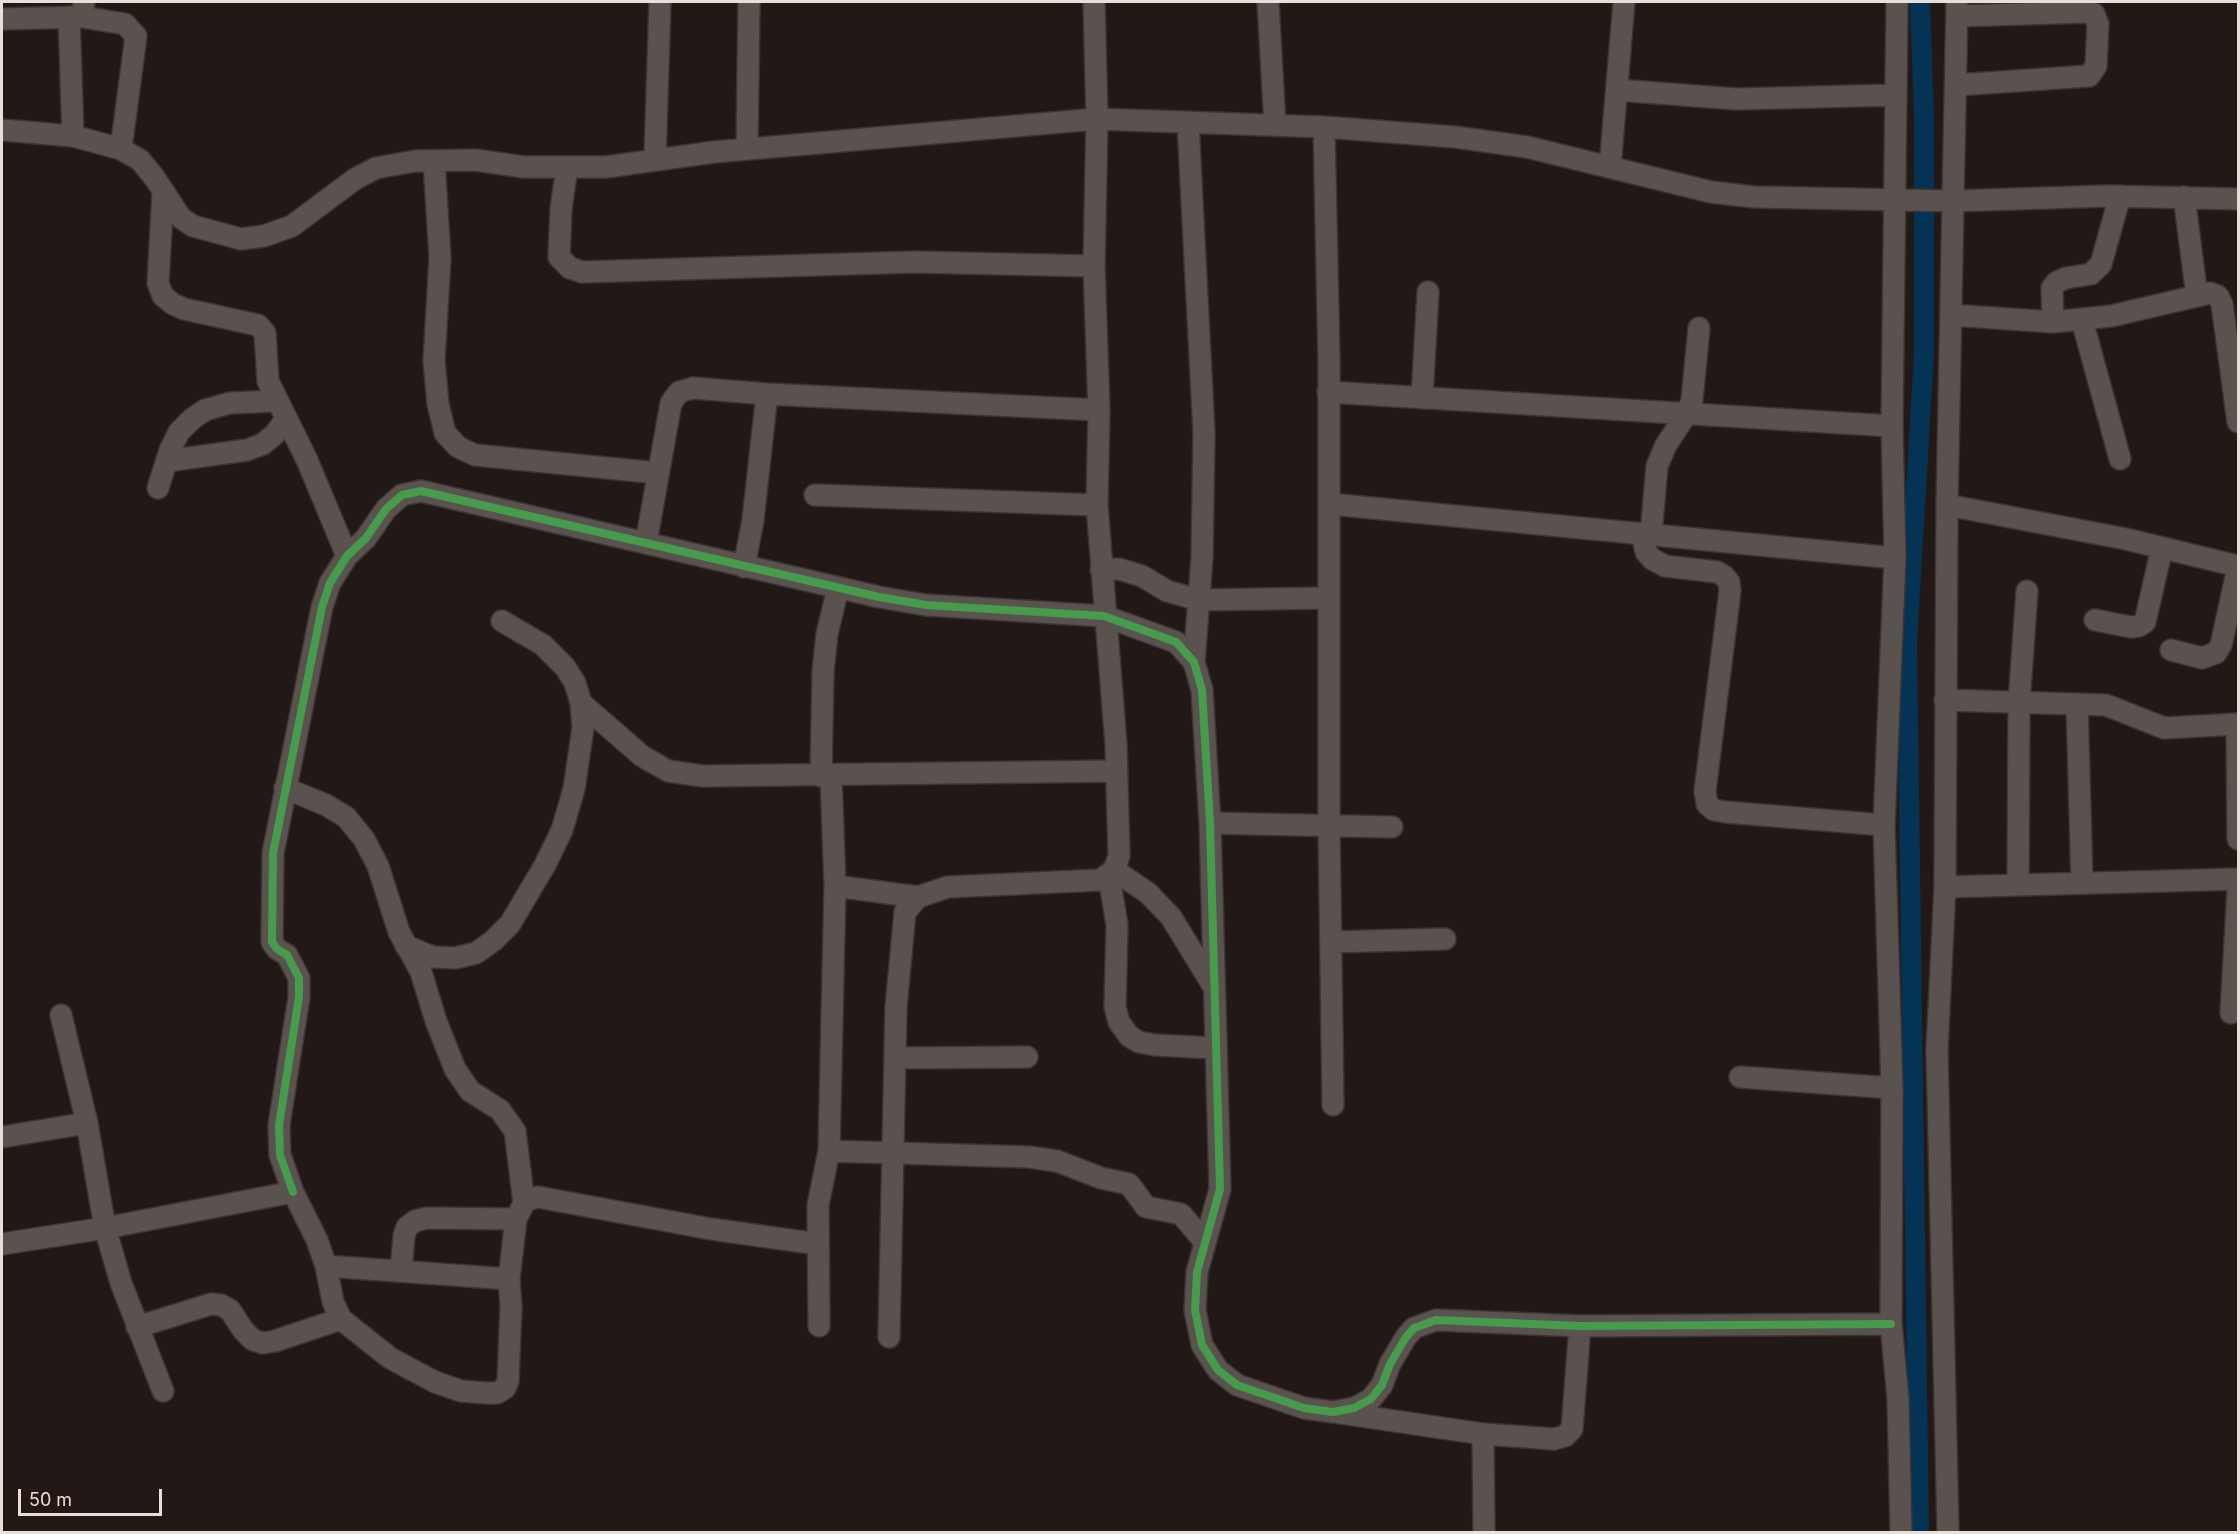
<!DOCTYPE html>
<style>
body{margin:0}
#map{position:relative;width:2240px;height:1534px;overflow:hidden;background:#221916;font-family:Inter,sans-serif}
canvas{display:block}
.frame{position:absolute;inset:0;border:3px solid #eaded9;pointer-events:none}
.scale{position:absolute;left:18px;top:1489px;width:144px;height:27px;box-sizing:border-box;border:3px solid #eaded9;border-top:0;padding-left:8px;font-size:18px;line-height:21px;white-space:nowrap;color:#eaded9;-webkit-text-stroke:4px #271711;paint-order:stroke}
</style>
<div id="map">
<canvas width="2240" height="1534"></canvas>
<div class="frame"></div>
<div class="scale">50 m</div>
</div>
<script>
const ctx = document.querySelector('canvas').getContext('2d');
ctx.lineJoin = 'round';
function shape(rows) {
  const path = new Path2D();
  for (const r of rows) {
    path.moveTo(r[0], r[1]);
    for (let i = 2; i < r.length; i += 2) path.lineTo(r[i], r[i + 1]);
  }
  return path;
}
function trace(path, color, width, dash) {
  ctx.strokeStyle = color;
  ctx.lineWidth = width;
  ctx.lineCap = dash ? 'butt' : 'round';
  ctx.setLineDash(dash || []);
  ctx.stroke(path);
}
const canal = shape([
 [1919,1532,1907,642,1924,354,1924,116,1920,2]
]);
const minor = shape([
 [1268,2,1275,125],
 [1897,2,1892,426,1895,558,1884,825,1892,1088,1891,1324,1898,1398,1901,1532],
 [69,17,73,136],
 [82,17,125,24,136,36,121,149],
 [2,19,82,17,84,2],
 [1956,85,2089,76,2096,66,2098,24,2094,14,2089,12,1957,16],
 [1617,90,1736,99,1895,95],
 [1188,123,1204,433,1202,558,1194,662],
 [1324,127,1329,361,1329,824,1333,1105],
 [2,130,73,136,121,149,140,160,154,177,181,218,193,226,241,239,264,236,292,226,355,179,376,168,415,161,475,160,524,167,606,167,714,152,1097,119,1324,127,1455,137,1527,147,1711,192,1754,197,1953,201,1957,2],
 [747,149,749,2],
 [655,158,660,2],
 [434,161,440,258,434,361,438,404,445,433,458,447,475,455,658,473],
 [567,167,561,209,559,257,570,268,582,272,914,262,1094,266],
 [1610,167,1624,2],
 [163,192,158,283,163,296,173,304,184,309,258,325,265,333,268,381,307,460,347,556],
 [2184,197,2197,296],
 [1951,315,2053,322,2111,316,2210,293,2218,296,2222,304,2238,422],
 [2082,320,2120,459],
 [2053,322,2052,288,2057,282,2066,278,2091,274,2101,264,2120,196],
 [1328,392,1892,426],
 [1422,398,1428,292],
 [167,461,247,450,263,444,275,434,285,420],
 [158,488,170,450,179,432,192,419,205,410,230,403,275,401],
 [815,495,1097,505],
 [1330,504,1895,558],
 [1947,505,2126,539,2238,566],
 [1642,534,1646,552,1652,559,1665,566,1717,572,1724,576,1729,582,1730,591,1705,791,1707,804,1714,810,1725,812,1884,825],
 [1651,534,1657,466,1666,445,1687,413,1692,400,1699,328],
 [646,543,671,403,679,392,693,388,767,394,1099,410],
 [744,567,753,520,767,394],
 [1101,570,1119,569,1142,576,1167,591,1199,600,1329,598],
 [2095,620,2131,627,2139,626,2145,622,2162,548],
 [2171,650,2202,658,2216,653,2221,645,2238,568],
 [1945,700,2106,705,2164,728,2238,724],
 [581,703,642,756,668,771,703,776,1117,771],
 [2077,705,2082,883],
 [2237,725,2238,839],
 [821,776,823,672,827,634,838,588],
 [285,788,326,805,346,817,364,839,378,866,399,932,421,972,436,1021,455,1069,470,1091,500,1110,515,1131,524,1203],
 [1210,823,1392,827],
 [1114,870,1148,893,1171,917,1212,984],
 [1109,876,1117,925,1115,1007,1119,1022,1129,1036,1139,1042,1155,1045,1215,1048],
 [2018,885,2019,703,2027,591],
 [835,886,918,897],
 [1945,887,2238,879],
 [1332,942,1445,939],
 [406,946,433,957,455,958,476,953,493,941,510,924,545,865,562,830,574,789,583,728,581,703,575,683,565,667,543,645,502,621],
 [2231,1013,2238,889],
 [61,1015,87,1123,105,1228,121,1283,163,1391],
 [895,1058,1027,1057],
 [1740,1077,1892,1088],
 [2,1137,87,1123],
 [829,1151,1029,1157,1057,1161,1101,1178,1129,1184,1146,1207,1181,1214,1204,1241],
 [293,1192,280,1155,279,1125,299,997,299,978,287,955,277,949,272,942,273,853,322,607,330,583,347,556,366,538,386,509,402,495,421,491,879,597,926,605,1104,616,1176,642,1194,662,1202,690,1210,823,1220,1189,1197,1272,1195,1310,1202,1345,1218,1370,1237,1385,1304,1408,1333,1412,1354,1408,1371,1399,1382,1385,1390,1364,1406,1337,1414,1328,1436,1320,1580,1326,1891,1324],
 [2,1244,105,1228,293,1192,317,1240,326,1266,333,1302,341,1319,390,1358,435,1382,461,1391,487,1393,497,1393,505,1388,508,1381,511,1307,509,1279,516,1219,524,1203,530,1199,538,1197,711,1229,818,1244],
 [326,1266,509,1279],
 [401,1271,404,1236,407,1227,415,1221,427,1218,516,1219],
 [819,1326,818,1205,829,1151,835,886,831,776],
 [137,1327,211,1304,221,1305,230,1310,243,1330,253,1340,263,1343,275,1341,341,1319],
 [889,1337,896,1007,905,912,918,897,948,887,1100,880,1114,870,1119,856,1116,745,1097,505,1099,410,1094,266,1097,119,1094,2],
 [1340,1413,1483,1434,1554,1439,1565,1436,1572,1429,1580,1326],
 [1483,1434,1484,1532],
 [1948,1532,1937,1049,1945,887,1947,505,1953,201,2107,196,2238,199]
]);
const cycleway = shape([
 [293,1192,280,1155,279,1125,299,997,299,978,287,955,277,949,272,942,273,853,322,607,330,583,347,556,366,538,386,509,402,495,421,491,879,597,926,605,1104,616,1176,642,1194,662,1202,690,1210,823,1220,1189,1197,1272,1195,1310,1202,1345,1218,1370,1237,1385,1304,1408,1333,1412,1354,1408,1371,1399,1382,1385,1390,1364,1406,1337,1414,1328,1436,1320,1580,1326,1891,1324]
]);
trace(canal, '#053356', 20);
trace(minor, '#3b3432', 24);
trace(minor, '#59524f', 21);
trace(cycleway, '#469c4c', 8);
</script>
